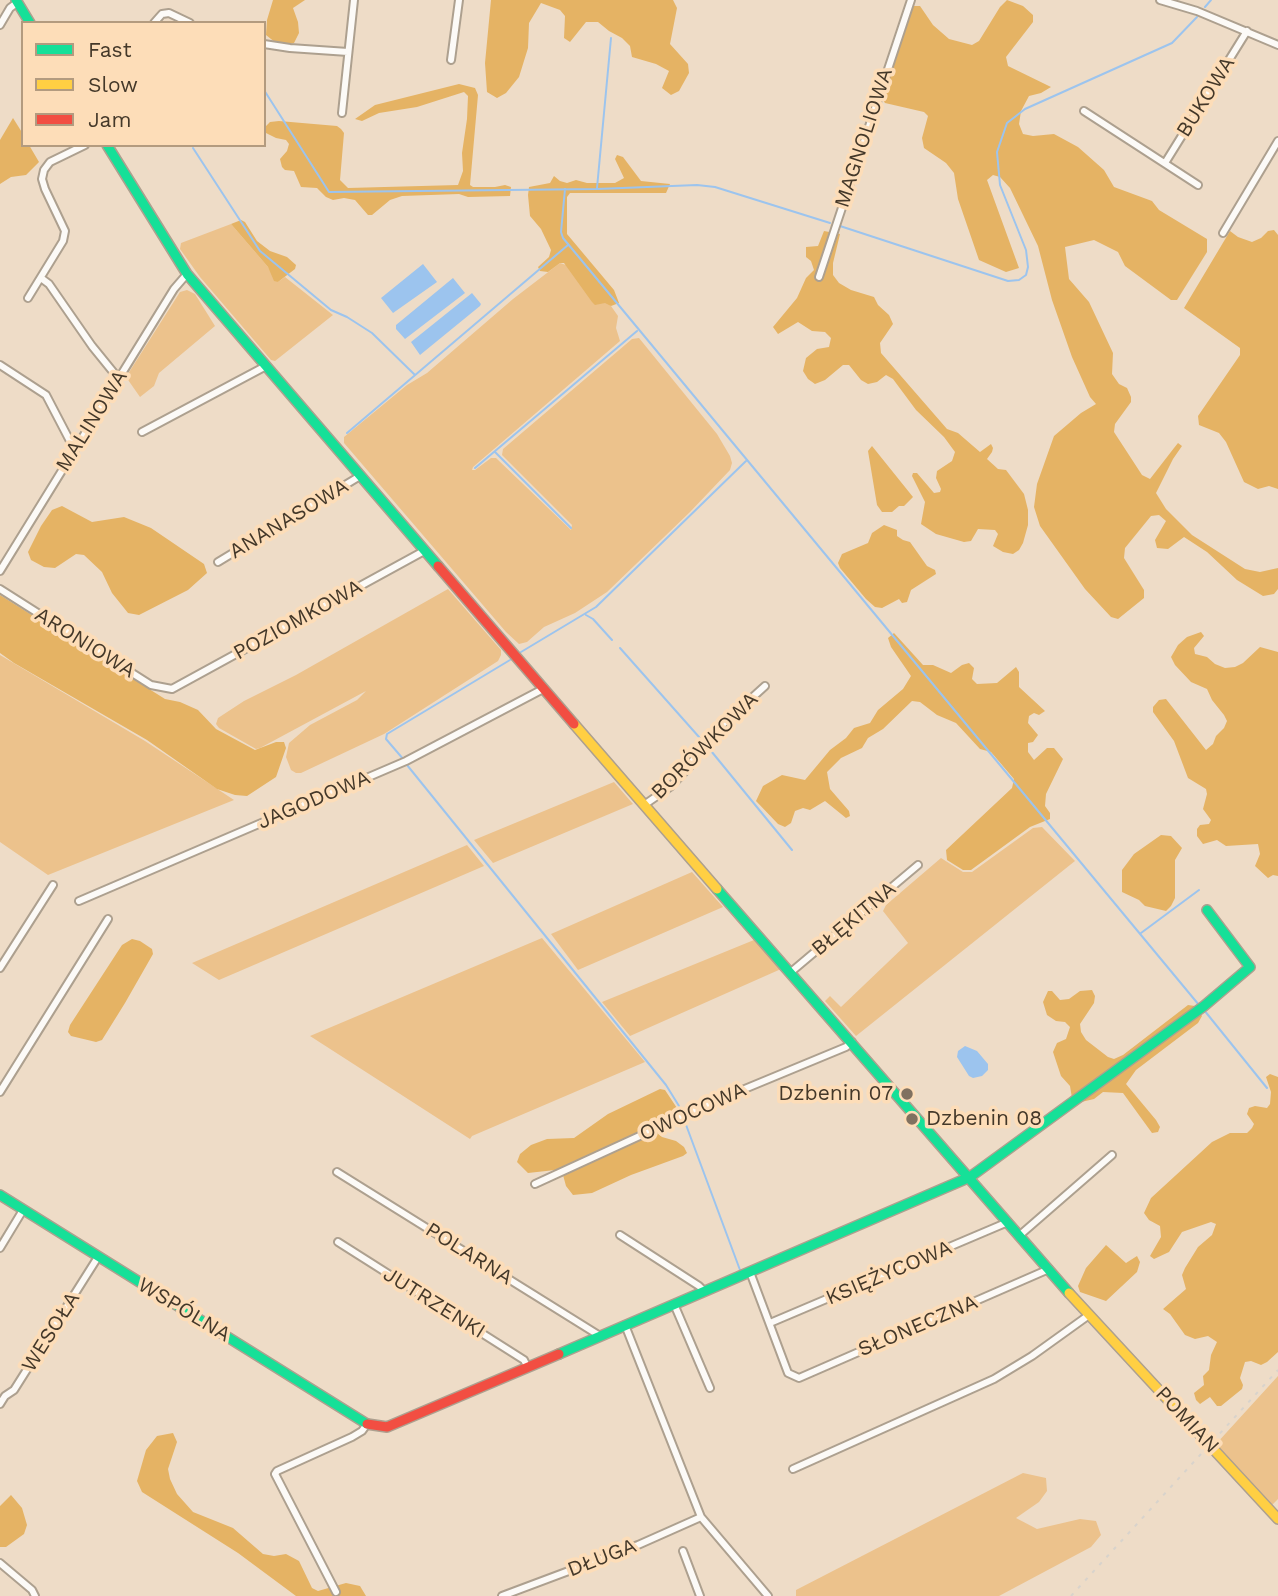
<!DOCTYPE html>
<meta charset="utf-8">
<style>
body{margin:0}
#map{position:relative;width:1278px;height:1596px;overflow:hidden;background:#eedcc7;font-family:"Work Sans",sans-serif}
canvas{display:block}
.legend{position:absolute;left:21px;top:21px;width:245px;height:126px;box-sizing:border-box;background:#fdddb8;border:2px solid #b39b7f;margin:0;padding:9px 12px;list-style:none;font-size:21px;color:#443829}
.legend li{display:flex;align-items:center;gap:14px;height:35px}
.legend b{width:35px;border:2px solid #b39b7f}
</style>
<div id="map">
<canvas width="1278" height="1596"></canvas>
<ul class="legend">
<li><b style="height:9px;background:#16e098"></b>Fast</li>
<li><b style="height:9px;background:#ffcf43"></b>Slow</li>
<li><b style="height:9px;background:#f24e42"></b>Jam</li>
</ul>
</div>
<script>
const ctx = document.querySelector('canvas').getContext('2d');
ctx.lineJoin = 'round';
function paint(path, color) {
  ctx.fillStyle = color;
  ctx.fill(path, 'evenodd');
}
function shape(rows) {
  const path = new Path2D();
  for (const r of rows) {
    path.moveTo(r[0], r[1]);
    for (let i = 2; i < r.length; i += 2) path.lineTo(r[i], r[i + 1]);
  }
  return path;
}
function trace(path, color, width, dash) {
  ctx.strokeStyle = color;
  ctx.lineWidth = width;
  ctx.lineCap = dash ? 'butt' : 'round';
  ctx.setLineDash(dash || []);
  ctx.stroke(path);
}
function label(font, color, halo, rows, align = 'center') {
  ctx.font = font + ' "Work Sans",sans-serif';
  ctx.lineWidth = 7;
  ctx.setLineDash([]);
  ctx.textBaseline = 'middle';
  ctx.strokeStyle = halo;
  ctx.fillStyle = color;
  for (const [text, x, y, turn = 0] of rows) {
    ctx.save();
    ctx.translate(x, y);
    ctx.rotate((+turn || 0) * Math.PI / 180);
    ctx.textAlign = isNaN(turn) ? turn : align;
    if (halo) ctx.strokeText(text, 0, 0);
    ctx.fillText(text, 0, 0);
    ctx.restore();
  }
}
const green = shape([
 [231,224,268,267,278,282,285,277,333,315,275,361,271,360,200,277,180,249,181,243],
 [560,263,569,266,611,306,618,316,616,328,620,341,473,467,472,470,475,470,491,458,496,458,571,530,572,525,502,455,503,449,632,339,639,338,717,434,730,456,732,463,730,470,690,512,607,592,575,613,544,627,527,642,519,644,506,632,344,443,344,437,407,385,427,373,513,299],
 [187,290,195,294,215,326,159,373,154,386,140,397,126,377,180,292],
 [448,589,501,650,501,655,498,661,384,734,301,773,296,773,291,770,286,757,289,743,310,725,357,700,366,691,260,748,256,749,219,728,216,724,218,718,244,701,296,675],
 [0,655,145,741,234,800,48,875,0,842],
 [614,782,633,804,493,863,474,840],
 [1042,827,1075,861,856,1036,825,1001,830,996,841,1007,908,943,883,911,886,905,941,858,963,872,972,872,1033,828],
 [467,845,484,866,219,980,192,963],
 [692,872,723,907,578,970,551,934],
 [542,938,645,1062,472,1136,470,1139,310,1036],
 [754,940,781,969,630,1036,602,1002],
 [1278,1376,1278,1499,1271,1506,1216,1444],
 [1023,1473,1046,1478,1047,1491,1039,1502,1016,1518,1037,1529,1080,1519,1096,1521,1101,1535,1091,1547,999,1596,796,1596,796,1590]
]);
const forest = shape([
 [273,0,305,0,293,8,298,22,299,33,294,43,287,45,276,43,266,35,267,20],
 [491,0,673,0,677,8,670,44,688,64,689,73,679,91,671,95,662,88,669,71,656,64,632,57,630,46,622,38,609,31,598,22,586,22,570,42,564,38,565,16,560,10,541,3,529,23,528,48,519,77,506,93,497,98,487,92,485,63],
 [1007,0,1023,6,1033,15,1033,22,1006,57,1008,66,1051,87,1041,93,1029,96,1021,111,1019,124,1023,134,1033,136,1054,134,1078,147,1104,170,1114,187,1152,201,1159,210,1207,239,1207,252,1177,300,1171,300,1125,266,1118,252,1094,240,1065,247,1069,279,1089,302,1113,353,1112,374,1119,384,1127,388,1131,397,1131,402,1115,424,1114,432,1142,475,1150,479,1174,448,1178,443,1182,446,1173,459,1156,493,1166,509,1192,535,1245,569,1260,572,1278,568,1278,589,1274,594,1263,596,1237,580,1207,552,1184,537,1168,549,1157,548,1155,540,1166,521,1159,515,1151,516,1125,548,1124,558,1144,590,1144,598,1118,619,1111,617,1085,589,1040,526,1034,507,1037,484,1054,436,1081,413,1096,404,1090,397,1072,357,1052,300,1038,246,1010,188,1000,177,993,175,987,180,1019,268,1006,272,979,260,958,199,954,173,946,163,924,148,922,138,928,116,924,112,885,103,881,97,912,6,920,6,933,25,949,39,972,45,979,41,1000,7],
 [459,84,475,88,478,95,470,185,473,187,495,187,505,185,511,187,510,196,468,197,459,194,402,196,390,200,372,215,368,215,355,200,344,198,333,200,326,197,317,188,301,187,294,171,285,170,282,167,280,159,287,151,289,144,286,140,276,138,264,132,264,128,270,122,279,121,337,126,341,129,344,133,340,180,348,188,458,185,463,171,462,153,467,119,468,96,464,92,417,107,379,113,362,121,355,119,375,105],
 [13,118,23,134,23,145,29,145,39,162,26,175,11,177,0,184,0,140],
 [617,155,623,157,641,181,670,184,666,193,570,193,567,197,567,234,614,290,619,303,611,306,605,303,595,305,592,302,564,263,560,263,548,272,540,271,538,267,549,257,551,250,541,229,530,216,528,195,529,187,550,183,554,176,560,181,567,183,576,180,587,183,615,183,624,178,615,159],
 [241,220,245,222,257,241,270,251,287,257,296,265,295,269,278,282,274,281,268,267,231,224],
 [1274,230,1278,235,1278,489,1269,486,1258,489,1244,482,1226,442,1219,433,1199,425,1198,416,1240,355,1240,348,1184,308,1230,231,1238,237,1252,242,1261,238,1268,231],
 [824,231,840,234,833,263,833,275,839,283,851,290,874,297,878,305,889,315,893,324,880,343,881,353,947,429,958,433,980,452,991,444,993,448,992,452,987,459,998,469,1006,470,1024,494,1028,510,1028,525,1023,543,1019,550,1013,554,1003,552,993,546,998,534,995,530,978,529,971,541,964,542,936,534,921,524,925,502,912,476,913,473,917,473,934,493,940,492,941,489,936,478,937,471,952,461,955,452,944,437,916,410,893,379,886,375,877,382,868,384,861,380,849,365,843,365,825,380,815,384,808,379,803,371,806,358,817,349,829,347,831,338,825,332,812,331,798,322,778,334,773,327,797,298,806,278,814,270,811,261,806,257,806,247,818,246],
 [872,446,913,497,904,506,899,506,892,512,882,512,877,505,868,451],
 [62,506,92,522,124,517,151,528,204,564,207,573,188,590,139,615,128,613,112,593,102,572,84,555,76,554,55,568,44,567,31,560,28,552,41,526,52,510],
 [884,525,897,530,897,536,903,540,910,542,927,566,935,570,936,574,911,590,907,602,902,603,899,599,882,608,875,607,866,599,840,568,838,563,842,554,868,543,872,533],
 [0,595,165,699,180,702,198,710,216,729,255,750,276,742,284,742,286,748,276,777,247,796,235,795,217,789,147,740,14,663,0,653],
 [1201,632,1204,636,1194,648,1195,654,1207,657,1215,664,1225,668,1235,667,1243,663,1260,647,1278,652,1278,876,1273,875,1268,878,1255,866,1260,854,1258,844,1226,846,1217,840,1203,844,1197,836,1197,829,1200,825,1209,824,1211,820,1203,809,1207,794,1206,789,1188,778,1174,741,1153,712,1153,707,1159,700,1166,699,1206,750,1213,744,1216,736,1224,728,1227,721,1224,715,1212,700,1207,689,1191,682,1175,665,1171,657,1178,645,1187,637],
 [894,633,923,665,933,665,951,673,962,665,969,663,974,668,972,679,977,684,997,683,1016,667,1019,672,1019,687,1045,711,1039,715,1034,713,1029,716,1028,723,1038,735,1033,742,1028,743,1028,752,1034,760,1047,748,1054,748,1063,759,1046,794,1045,806,1050,813,1050,819,1030,827,971,870,963,870,947,860,946,850,1012,788,1014,779,991,752,980,749,956,723,937,715,920,702,912,701,883,729,868,738,862,748,841,758,827,772,830,789,849,811,850,816,846,818,825,801,810,810,803,808,795,811,791,823,785,827,778,824,756,801,763,786,782,775,805,780,830,750,846,738,854,728,870,723,878,710,903,689,911,676,891,647,888,638],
 [1161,835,1171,836,1182,848,1175,860,1175,898,1171,906,1166,911,1145,906,1139,900,1122,892,1122,870,1134,854],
 [132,939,140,941,152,949,153,954,125,1003,102,1040,96,1042,71,1036,68,1032,70,1025,122,945],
 [1092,990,1095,996,1094,1003,1080,1024,1081,1032,1086,1040,1108,1057,1114,1059,1123,1055,1188,1005,1195,1006,1202,1016,1198,1023,1136,1070,1126,1084,1156,1120,1160,1127,1158,1132,1152,1133,1123,1093,1103,1092,1094,1099,1077,1103,1072,1098,1070,1086,1061,1076,1053,1052,1057,1043,1066,1039,1070,1027,1065,1022,1056,1021,1047,1015,1043,1002,1048,991,1052,991,1060,1000,1069,999,1080,991],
 [1270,1074,1278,1077,1278,1352,1267,1362,1261,1365,1251,1361,1245,1362,1240,1378,1243,1385,1242,1389,1221,1406,1217,1406,1210,1397,1200,1404,1196,1400,1194,1393,1204,1385,1203,1376,1209,1370,1211,1355,1217,1342,1208,1336,1195,1339,1185,1335,1170,1314,1163,1309,1186,1289,1182,1275,1185,1268,1198,1247,1212,1235,1216,1224,1211,1222,1182,1232,1169,1252,1154,1259,1150,1256,1161,1237,1160,1226,1149,1220,1144,1213,1151,1198,1212,1142,1230,1133,1247,1133,1252,1128,1254,1124,1247,1114,1249,1108,1255,1106,1267,1108,1270,1104,1271,1092,1266,1077],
 [660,1089,665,1090,677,1108,672,1116,657,1124,655,1131,662,1137,676,1141,684,1147,687,1153,683,1156,631,1175,592,1193,573,1195,566,1186,563,1175,555,1170,528,1173,517,1162,520,1154,531,1145,547,1139,574,1138,608,1114],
 [1106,1245,1126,1263,1137,1256,1140,1262,1137,1272,1106,1301,1080,1292,1078,1286,1086,1268],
 [173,1433,177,1442,168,1469,170,1479,177,1494,193,1512,233,1528,263,1554,274,1556,286,1554,299,1561,312,1588,318,1591,346,1583,360,1586,366,1596,296,1596,238,1553,142,1492,137,1481,146,1450,157,1436],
 [11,1495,22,1508,27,1525,24,1534,6,1547,0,1547,0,1506]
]);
const water = shape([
 [423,264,437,282,393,313,381,298],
 [453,278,465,293,405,339,396,329,396,325],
 [472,293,481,304,480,306,420,355,411,342],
 [965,1046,977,1051,988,1064,988,1070,982,1076,973,1078,969,1076,957,1057,958,1051]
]);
const stream = shape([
 [1205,7,1211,0],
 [264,90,329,192,597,189,697,185,715,187,830,223],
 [193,148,260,251,331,310,347,317,372,333,415,375],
 [597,188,611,38],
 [565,189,561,232,563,238,1199,1005],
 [840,226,1008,281,1019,280,1026,275,1028,267,1026,250,1000,185,997,152,1007,123,1025,109,1172,43,1197,17],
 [347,433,568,245],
 [495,452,571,528],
 [475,468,637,331],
 [586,615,593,619,612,640],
 [620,648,699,737],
 [521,652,596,607,746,461],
 [707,746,792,850],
 [404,760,386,739,387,734,510,660],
 [407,765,666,1085,679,1106,740,1270],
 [1141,933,1199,890],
 [1204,1010,1267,1088]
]);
const street = shape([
 [1160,0,1197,11,1278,45],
 [154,23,162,14,169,13,190,23],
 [0,25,10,8,18,2],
 [264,44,290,48,348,52],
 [451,60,459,0],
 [1084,111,1198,185],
 [342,113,354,0],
 [1165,163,1247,31],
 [1223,233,1278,141],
 [819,277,911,0],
 [41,278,49,284,92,346,118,378],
 [28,298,63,241,65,231,45,189,42,179,44,170,50,162,85,145],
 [0,365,46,395,70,441,76,446],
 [142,432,266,366],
 [218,562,360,476],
 [0,571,174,289,187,274],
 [0,589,151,685,172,689,424,551],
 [644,805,670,787,690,766,701,744,765,686],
 [79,901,406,761,543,689],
 [0,968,53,885],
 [791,972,918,865],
 [0,1092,108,919],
 [337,1172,600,1336],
 [535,1184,718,1100,846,1047,852,1042],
 [620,1235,699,1286,704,1291],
 [1020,1235,1112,1155],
 [338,1242,524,1360,527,1366],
 [0,1248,23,1210],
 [750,1272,788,1373,799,1378,1049,1269],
 [674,1304,710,1388],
 [770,1323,1008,1222],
 [625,1325,701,1517,768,1596],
 [0,1404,5,1396,14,1390,98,1257],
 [793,1469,994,1379,1032,1356,1089,1315],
 [683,1551,700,1596],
 [0,1563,32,1590,35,1596],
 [336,1592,275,1474,277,1471,352,1437,362,1431,367,1424],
 [502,1596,638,1545,701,1517]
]);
const fast = shape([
 [16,0,30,23],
 [107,145,187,274,438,566],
 [717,889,1069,1293],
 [0,1195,367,1424],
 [559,1354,970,1177,1204,1006,1250,967,1207,910]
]);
const slow = shape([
 [574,724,717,889],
 [1069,1293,1278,1519]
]);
const jam = shape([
 [438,566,574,724],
 [367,1424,387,1427,559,1354]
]);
const rail = shape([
 [1071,1596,1278,1370]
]);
const markers = [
 [907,1094,7,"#807160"],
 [912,1119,7,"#807160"]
];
const streetNames = [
 ["BUKOWA",1206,97,-58],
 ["MAGNOLIOWA",864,138,-72],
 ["MALINOWA",92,421,-58],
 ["ANANASOWA",289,519,-31],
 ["POZIOMKOWA",298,620,-29],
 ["ARONIOWA",85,643,32],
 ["BORÓWKOWA",705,746,-45],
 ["JAGODOWA",314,800,-23],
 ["BŁĘKITNA",854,919,-40],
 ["OWOCOWA",693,1112,-24],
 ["POLARNA",469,1254,32],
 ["KSIĘŻYCOWA",889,1273,-23],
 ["JUTRZENKI",434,1303,32],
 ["WSPÓLNA",184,1310,31],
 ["SŁONECZNA",918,1326,-23],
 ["WESOŁA",51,1332,-58],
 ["POMIAN",1187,1420,47],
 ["DŁUGA",602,1558,-21]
];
const poiNames = [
 ["Dzbenin 07",893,1094],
 ["Dzbenin 08",926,1119,"left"]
];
paint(green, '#ecc28c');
paint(forest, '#e5b364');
paint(water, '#9cc4ee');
trace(stream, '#9cc4ee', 2);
trace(street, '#ada08f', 10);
trace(fast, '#ada08f', 12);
trace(slow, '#ada08f', 12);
trace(jam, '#ada08f', 12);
trace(street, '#fcfaf7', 6);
trace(fast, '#16e098', 9);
trace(slow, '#ffcf43', 9);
trace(jam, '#f24e42', 9);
trace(rail, '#d8d3cc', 2, [3.5, 7]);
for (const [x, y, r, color] of markers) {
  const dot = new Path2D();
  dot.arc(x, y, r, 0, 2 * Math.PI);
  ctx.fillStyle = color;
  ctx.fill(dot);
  trace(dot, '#fdddb8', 2.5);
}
label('21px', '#443829', '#fdddb8', streetNames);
label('21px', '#443829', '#fdddb8', poiNames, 'right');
</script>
